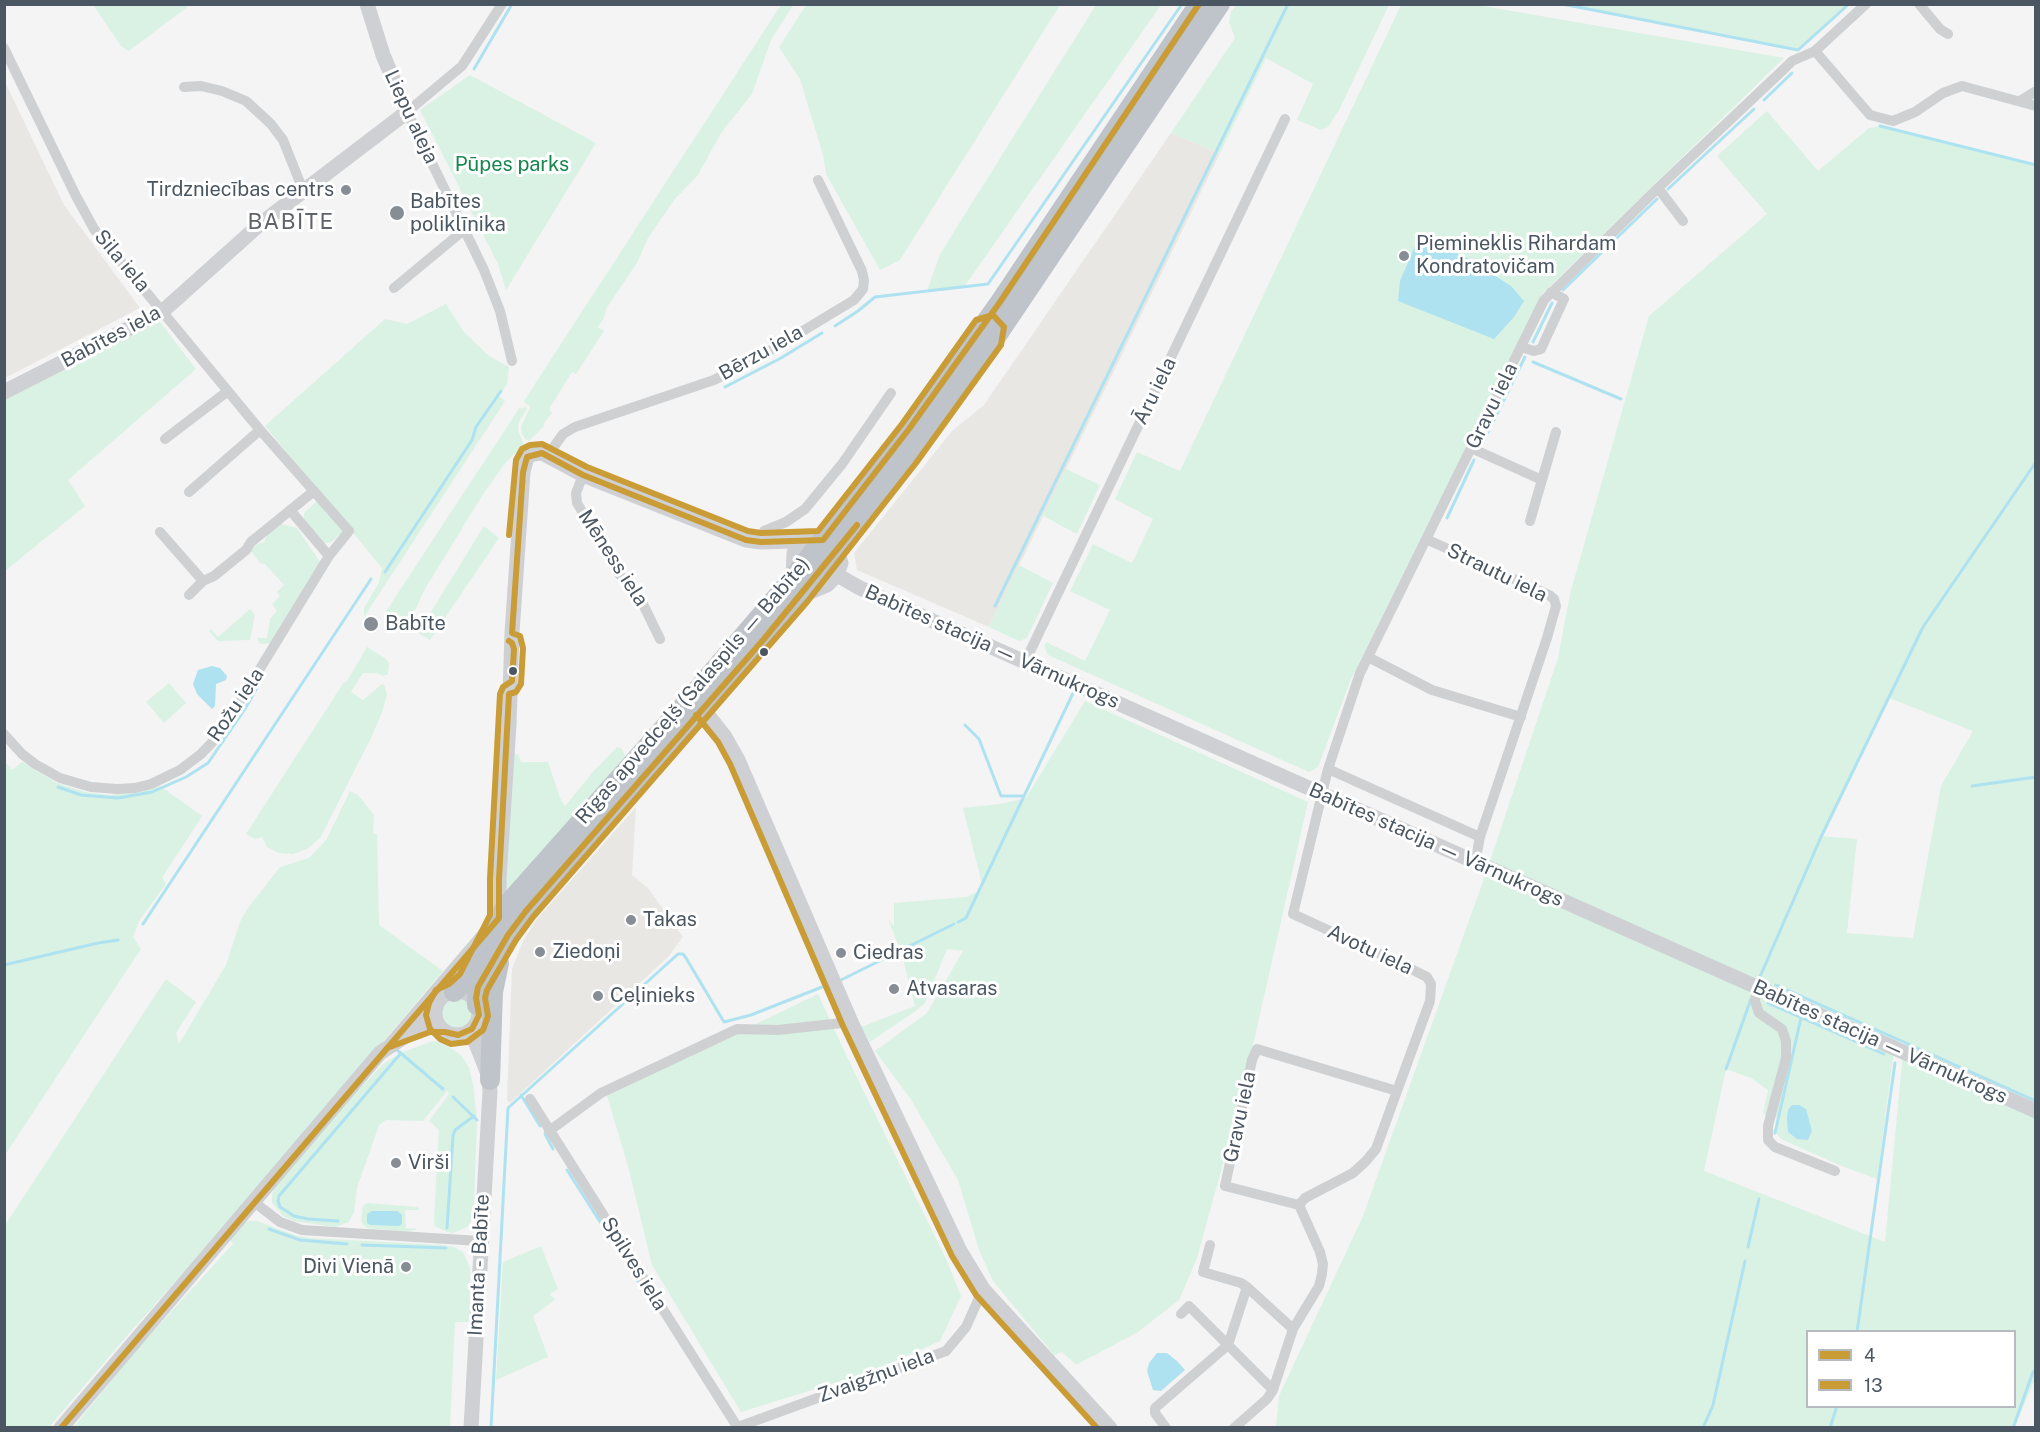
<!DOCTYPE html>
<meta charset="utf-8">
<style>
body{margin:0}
#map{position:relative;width:2040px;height:1432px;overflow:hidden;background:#f4f4f4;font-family:"Public Sans",sans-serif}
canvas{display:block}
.frame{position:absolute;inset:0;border:6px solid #4a5661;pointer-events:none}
.legend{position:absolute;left:1806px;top:1330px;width:210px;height:78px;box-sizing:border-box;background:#fff;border:2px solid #b7bbc0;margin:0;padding:8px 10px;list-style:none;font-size:18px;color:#4a5661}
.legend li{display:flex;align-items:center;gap:12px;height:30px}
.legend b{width:30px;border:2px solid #b7bbc0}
</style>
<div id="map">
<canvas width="2040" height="1432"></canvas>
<div class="frame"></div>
<ul class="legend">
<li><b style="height:8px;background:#ca9c36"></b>4</li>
<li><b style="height:8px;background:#ca9c36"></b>13</li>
</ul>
</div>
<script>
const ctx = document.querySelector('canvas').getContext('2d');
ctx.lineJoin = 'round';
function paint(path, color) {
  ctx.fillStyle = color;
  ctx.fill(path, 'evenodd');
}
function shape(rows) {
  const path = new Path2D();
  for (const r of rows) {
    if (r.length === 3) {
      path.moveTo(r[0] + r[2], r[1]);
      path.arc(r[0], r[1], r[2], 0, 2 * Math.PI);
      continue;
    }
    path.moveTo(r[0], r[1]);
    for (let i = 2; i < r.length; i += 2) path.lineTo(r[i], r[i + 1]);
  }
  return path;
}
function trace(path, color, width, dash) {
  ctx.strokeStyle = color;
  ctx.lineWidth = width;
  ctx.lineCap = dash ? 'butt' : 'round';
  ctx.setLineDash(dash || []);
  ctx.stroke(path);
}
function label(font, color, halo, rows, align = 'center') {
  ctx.font = font + ' "Public Sans",sans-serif';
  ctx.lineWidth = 6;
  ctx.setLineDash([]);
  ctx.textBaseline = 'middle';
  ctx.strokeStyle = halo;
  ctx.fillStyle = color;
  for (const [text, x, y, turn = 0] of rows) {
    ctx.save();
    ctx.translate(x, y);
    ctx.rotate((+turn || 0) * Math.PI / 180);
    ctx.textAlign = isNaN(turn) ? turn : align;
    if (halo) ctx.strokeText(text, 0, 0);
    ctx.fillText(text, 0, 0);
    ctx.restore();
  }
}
const commercial = shape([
 [4,80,64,205,140,308,5,378],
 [1171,133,1220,153,989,627,857,570,854,553,952,431,984,405],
 [636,807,632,875,648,888,683,937,668,957,510,1103,507,1100,512,969,523,941,536,920]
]);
const green = shape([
 [93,5,190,5,129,51,121,46],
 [781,5,793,5,771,40,752,94,721,133,698,175,674,200,648,238,637,263,607,307,604,318,598,327,604,331,576,374,572,372,549,409,552,413,544,423,544,426,529,441,526,440,522,434,521,427,530,407,524,402,522,404],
 [806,5,1060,5,900,260,880,270,826,174,823,155,800,79,779,47],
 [1096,5,1161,5,964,287,927,291,940,254],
 [1236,5,1389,5,1340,108,1328,127,1321,130,1297,120,1313,84,1266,58,1220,153,1171,133,1235,38,1229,22,1231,12],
 [1401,5,1477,5,1784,58,1542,294,1351,679,1318,767,1309,772,1048,655,1044,646,1046,642,1085,661,1110,610,1070,591,1093,544,1132,563,1153,519,1115,499,1137,452,1180,471],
 [1562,5,1849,5,1798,50],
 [470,75,596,143,506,290,498,264,420,110],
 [1767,111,1818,171,1869,128,1880,126,2035,165,2036,1376,2015,1427,1276,1428,1279,1396,1363,1216,1486,873,1558,658,1570,594,1649,316,1767,214,1717,156],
 [1889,698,1973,731,1941,786,1913,938,1847,933,1857,839,1821,836],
 [1904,1042,1885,1242,1704,1171,1726,1069,1751,1078,1768,1090,1763,1114,1780,1118,1776,1133,1781,1139,1839,1165,1877,1179,1895,1043],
 [1808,1332,2014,1332,2014,1406,1808,1406],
 [446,304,464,332,489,356,509,367,507,384,499,396,505,401,364,617,364,608,379,583,382,568,265,426,385,319,407,324],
 [160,322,196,369,68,480,85,506,5,571,5,397],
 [525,406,527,409,519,422,518,430,524,445,506,462,483,494,425,589,405,631,383,616,520,407,523,409],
 [1066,469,1100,485,1077,534,1043,516],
 [317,501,344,531,330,543,324,543,304,520,304,513],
 [278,523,297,528,320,562,270,643,262,644,260,644,257,638,267,638,270,619,277,611,272,604,280,596,277,592,284,585,265,564,260,563,251,551,256,545,264,542,268,533],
 [484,526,499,538,430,640,418,633],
 [1019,565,1053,583,1027,638,1019,641,989,627],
 [250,609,255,615,250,640,218,641,209,631,211,629,218,637],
 [367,647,385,658,389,663,388,674,383,676,376,673,363,673,351,692,363,700,382,684,384,685,387,694,383,710,372,736,320,838,307,849,293,854,279,853,267,847,262,837,255,839,246,834,344,682,346,683],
 [169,683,186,703,164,723,146,702],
 [1085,701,1308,802,1241,1098,1197,1258,1179,1300,1138,1332,1076,1365,1062,1352,1054,1355,993,1281,979,1250,958,1180,910,1098,875,1051,927,1013,963,951,947,949,925,1003,917,1010,870,1042,861,1027,915,1006,902,955,888,919,894,927,894,903,967,897,983,888,963,808,1000,804,1026,798],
 [617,747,622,749,625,756,621,763,509,889,505,889,514,754,518,754,521,762,548,762,560,798,565,806,592,773],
 [4,760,12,770,22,762,57,783,85,792,108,795,137,792,160,786,202,816,162,878,166,884,139,921,133,937,141,949,5,1155],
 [350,791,358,795,374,815,373,833,377,834,379,925,443,971,239,1211,132,1330,49,1427,5,1427,4,1227,166,979,196,1002,176,1033,179,1044,226,965,240,922,248,908,280,867,309,858,326,840],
 [818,994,848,1059,947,1261,961,1296,940,1341,870,1372,741,1412,652,1265,628,1166,607,1096],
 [457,1014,18],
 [433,1041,443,1043,462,1056,469,1068,473,1084,477,1120,474,1206,474,1217,467,1227,453,1233,447,1232,435,1226,434,1220,439,1130,429,1121,449,1094,447,1091,423,1121,386,1120,379,1125,357,1188,354,1212,349,1222,335,1227,293,1221,283,1216,272,1203,272,1195,275,1187,349,1100,384,1063,403,1052],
 [367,1203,417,1207,420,1210,405,1210,406,1228,418,1229,406,1232,367,1228,363,1225,361,1220,363,1206],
 [248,1221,257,1221,297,1236,310,1238,441,1245,454,1247,463,1252,470,1267,470,1322,455,1322,450,1427,73,1428,136,1350,233,1244,229,1238,242,1224],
 [541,1246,558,1289,550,1294,555,1300,533,1316,548,1357,496,1380,503,1262]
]);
const water = shape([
 [1418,239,1431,241,1469,259,1511,286,1524,301,1514,317,1494,339,1398,301,1400,281],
 [212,666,220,668,227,676,226,680,216,684,215,706,212,709,197,694,193,684,198,670],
 [1792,1105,1799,1105,1806,1109,1812,1131,1808,1140,1797,1139,1788,1132,1787,1118,1788,1110],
 [372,1211,397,1211,402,1215,402,1224,399,1226,370,1225,367,1223,367,1214],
 [1157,1353,1167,1353,1177,1361,1185,1370,1161,1391,1153,1390,1147,1371,1149,1363]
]);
const stream = shape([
 [1562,4,1798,50,1849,4],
 [474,69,512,4],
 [1764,100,1792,73],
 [1880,126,2036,165],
 [1668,189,1754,109],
 [1563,290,1657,199],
 [835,326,858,311,875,297,988,284,1182,4],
 [1533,342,1552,303],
 [1533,362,1621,399],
 [725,387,781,358,822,333],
 [1483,442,1525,357],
 [1447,518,1474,460],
 [385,572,472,440,476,427,501,391],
 [995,606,1288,4],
 [965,725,979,739,1001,796,1024,796],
 [1972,786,2036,777],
 [58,787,81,795,118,798,152,792,186,777,208,763,245,709,264,675],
 [958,922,966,918,1075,689],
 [143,924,371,579],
 [4,965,98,943,118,940],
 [1759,979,1821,837,1923,627,2036,462],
 [841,980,954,924],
 [1776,985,2036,1101],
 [1768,1003,1884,1054],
 [397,1050,443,1089],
 [1726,1069,1751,999],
 [521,1095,540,1126],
 [453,1097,477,1120],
 [1775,1133,1801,1018],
 [545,1134,553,1149],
 [567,1170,620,1253],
 [338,1221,308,1219,294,1216,280,1207,278,1201,279,1196,401,1053],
 [447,1228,453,1136,455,1130,474,1116],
 [269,1229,300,1240,347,1244],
 [362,1245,446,1248],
 [1748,1247,1759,1199],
 [629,1266,645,1293],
 [1857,1332,1895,1063],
 [491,1428,508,1108,678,954,683,954,686,958,724,1022,751,1015,822,987],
 [1703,1428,1713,1405,1745,1261],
 [1830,1428,1837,1406],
 [2013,1428,2033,1372,2036,1370]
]);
const street = shape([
 [502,4,462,66,407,112,484,270,500,311,512,361],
 [1919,4,1940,29,1948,34],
 [4,48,76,196,94,229,260,430,349,531,329,556,220,734,201,754,180,770,151,784,135,788,117,789,91,787,60,778,35,764,22,754,4,734],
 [1815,51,1870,115,1893,121,1915,112,1943,93,1962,86,2036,106],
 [184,87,201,86,222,91,246,101,271,124,283,140,303,190],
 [2020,101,2036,91],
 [1658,188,1683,221],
 [394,288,464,230],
 [1521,347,1534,351,1541,349,1564,299,1551,292],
 [165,439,228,391],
 [1471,448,1542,480],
 [548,455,563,434,575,427,714,380,768,352,854,300,863,289,864,280,862,271,818,180],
 [583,475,576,493,577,503,620,575,640,598,660,639],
 [189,492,260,430],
 [290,510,329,556],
 [1530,521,1556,432],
 [160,532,203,581,214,576,246,550,251,542,314,491],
 [1426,539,1549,595,1554,599,1556,606,1547,638,1480,837,1475,863],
 [761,542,764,531,786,522,805,509,842,464,891,393],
 [189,595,203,581],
 [1368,657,1432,690,1521,717],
 [1025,662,1285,119],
 [1328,769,1480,837],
 [1757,988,1755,1001,1759,1013,1782,1029,1786,1041,1786,1058,1768,1126,1768,1140,1775,1147,1835,1171],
 [1397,1091,1430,1001,1431,984,1427,977,1391,959,1293,914,1328,769,1360,673,1544,300,1658,188,1784,69,1792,61,1815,51,1866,4],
 [530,1099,738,1428],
 [549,1131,601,1093,737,1029,778,1030,851,1022],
 [254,1202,280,1222,302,1230,480,1241],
 [1247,1287,1293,1329],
 [1181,1314,1189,1306,1273,1390],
 [738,1427,946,1351,966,1327,983,1289],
 [1166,1428,1155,1413,1155,1408,1228,1345,1247,1287,1241,1283,1203,1272,1210,1245],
 [1234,1428,1267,1399,1273,1390,1293,1329,1319,1286,1322,1274,1323,1264,1320,1252,1299,1205,1225,1186,1252,1060,1257,1049,1397,1091,1376,1149,1366,1161,1353,1173,1305,1198,1299,1205]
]);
const secondary = shape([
 [4,392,163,311,259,225,407,112,383,55,367,4],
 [837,575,860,588,890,602,2036,1111],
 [793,578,794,553,797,548,807,541],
 [800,596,827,585,837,575,841,563,836,551],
 [703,709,725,737,738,760,851,1022,960,1251,983,1289,1110,1428],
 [457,1013,22],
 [389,1047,499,918,499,879,509,724,512,633,523,472,527,457,533,454,542,453,583,475,746,540,761,542,823,540],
 [61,1428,380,1053,425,1023,435,1011],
 [471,1428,490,1091,488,1074,475,1041,476,1025]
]);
const highway = shape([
 [454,992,467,980,506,906,680,710,793,578,909,429,1000,302,1199,4],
 [477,1005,478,987,508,935,526,911,800,596,909,457,994,340,1220,4],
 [490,1080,493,992,499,963]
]);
const bus1 = shape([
 [387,1048,430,1032,445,1032,458,1035,472,1029,479,1015,476,998,478,987,508,935,526,911,764,639,857,525],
 [61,1428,499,918,499,879,509,694,516,692,521,684,523,648,520,636,512,633,523,472,527,457,542,453,583,475,746,540,761,542,823,540,909,429,1000,302,1199,4]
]);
const bus2 = shape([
 [509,641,512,643,514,649,512,681,503,687,500,694,490,879,490,915,460,974,449,984,436,990,429,1003,426,1015,430,1029,440,1039,451,1044,467,1042,483,1030,488,1016,485,998,487,990,516,940,533,917,807,602,916,463,1001,345,1004,327,993,315,976,320,902,424,818,531,761,533,748,531,587,467,542,444,530,445,522,449,516,460,509,535],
 [696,715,718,742,730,764,843,1026,952,1256,976,1295,1097,1428]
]);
const markers = [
 [346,190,6,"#868d94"],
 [397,213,8,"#868d94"],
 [1404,256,6,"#868d94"],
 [371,624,8,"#868d94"],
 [764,652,5,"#4a5661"],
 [513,671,5,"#4a5661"],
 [631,920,6,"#868d94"],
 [540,952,6,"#868d94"],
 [841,953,6,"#868d94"],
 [894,989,6,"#868d94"],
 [598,996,6,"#868d94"],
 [396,1163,6,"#868d94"],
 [406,1267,6,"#868d94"]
];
const streetNames = [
 ["Liepu aleja",411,117,65],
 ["Sila iela",122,261,50],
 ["Babītes iela",111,337,-28],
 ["Bērzu iela",761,353,-29],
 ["Āru iela",1155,391,-64],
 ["Gravu iela",1492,406,-64],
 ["Mēness iela",613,558,57],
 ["Strautu iela",1497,573,26],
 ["Babītes stacija — Vārnukrogs",992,647,24],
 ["Rīgas apvedceļš (Salaspils — Babīte)",693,691,-49],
 ["Rožu iela",236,705,-56],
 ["Babītes stacija — Vārnukrogs",1436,845,24],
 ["Avotu iela",1370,950,25],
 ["Babītes stacija — Vārnukrogs",1880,1042,24],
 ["Gravu iela",1240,1117,-78],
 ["Spilves iela",634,1264,58],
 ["Imanta - Babīte",479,1265,-87],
 ["Zvaigžņu iela",876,1376,-20]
];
const parkNames = [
 ["Pūpes parks",512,165]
];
const poiNames = [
 ["Tirdzniecības centrs",334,190,"right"],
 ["Babītes",410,202],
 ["poliklīnika",410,225],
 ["Piemineklis Rihardam",1416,244],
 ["Kondratovičam",1416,267],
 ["Babīte",385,624],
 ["Takas",643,920],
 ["Ziedoņi",552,952],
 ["Ciedras",853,953],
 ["Atvasaras",906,989],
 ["Ceļinieks",610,996],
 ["Virši",408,1163],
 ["Divi Vienā",394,1267,"right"]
];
const quarterNames = [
 ["BABĪTE",291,222]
];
paint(commercial, '#e8e7e3');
paint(green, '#d9f2e3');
paint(water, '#aee2f0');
trace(stream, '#aee2f0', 3);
trace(street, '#ced0d2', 10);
trace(secondary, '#ced0d4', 15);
trace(highway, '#bec4c9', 20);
trace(bus1, '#ca9c36', 6);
trace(bus2, '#ca9c36', 6);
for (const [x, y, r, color] of markers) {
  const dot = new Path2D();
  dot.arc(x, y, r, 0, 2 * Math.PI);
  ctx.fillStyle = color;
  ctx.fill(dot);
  trace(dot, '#fff', 2);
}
label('20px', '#4a5661', '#fff', streetNames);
label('20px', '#17864f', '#fff', parkNames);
label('20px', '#4a5661', '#fff', poiNames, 'left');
ctx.letterSpacing = '1.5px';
label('22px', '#5f6368', '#fff', quarterNames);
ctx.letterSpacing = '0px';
</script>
